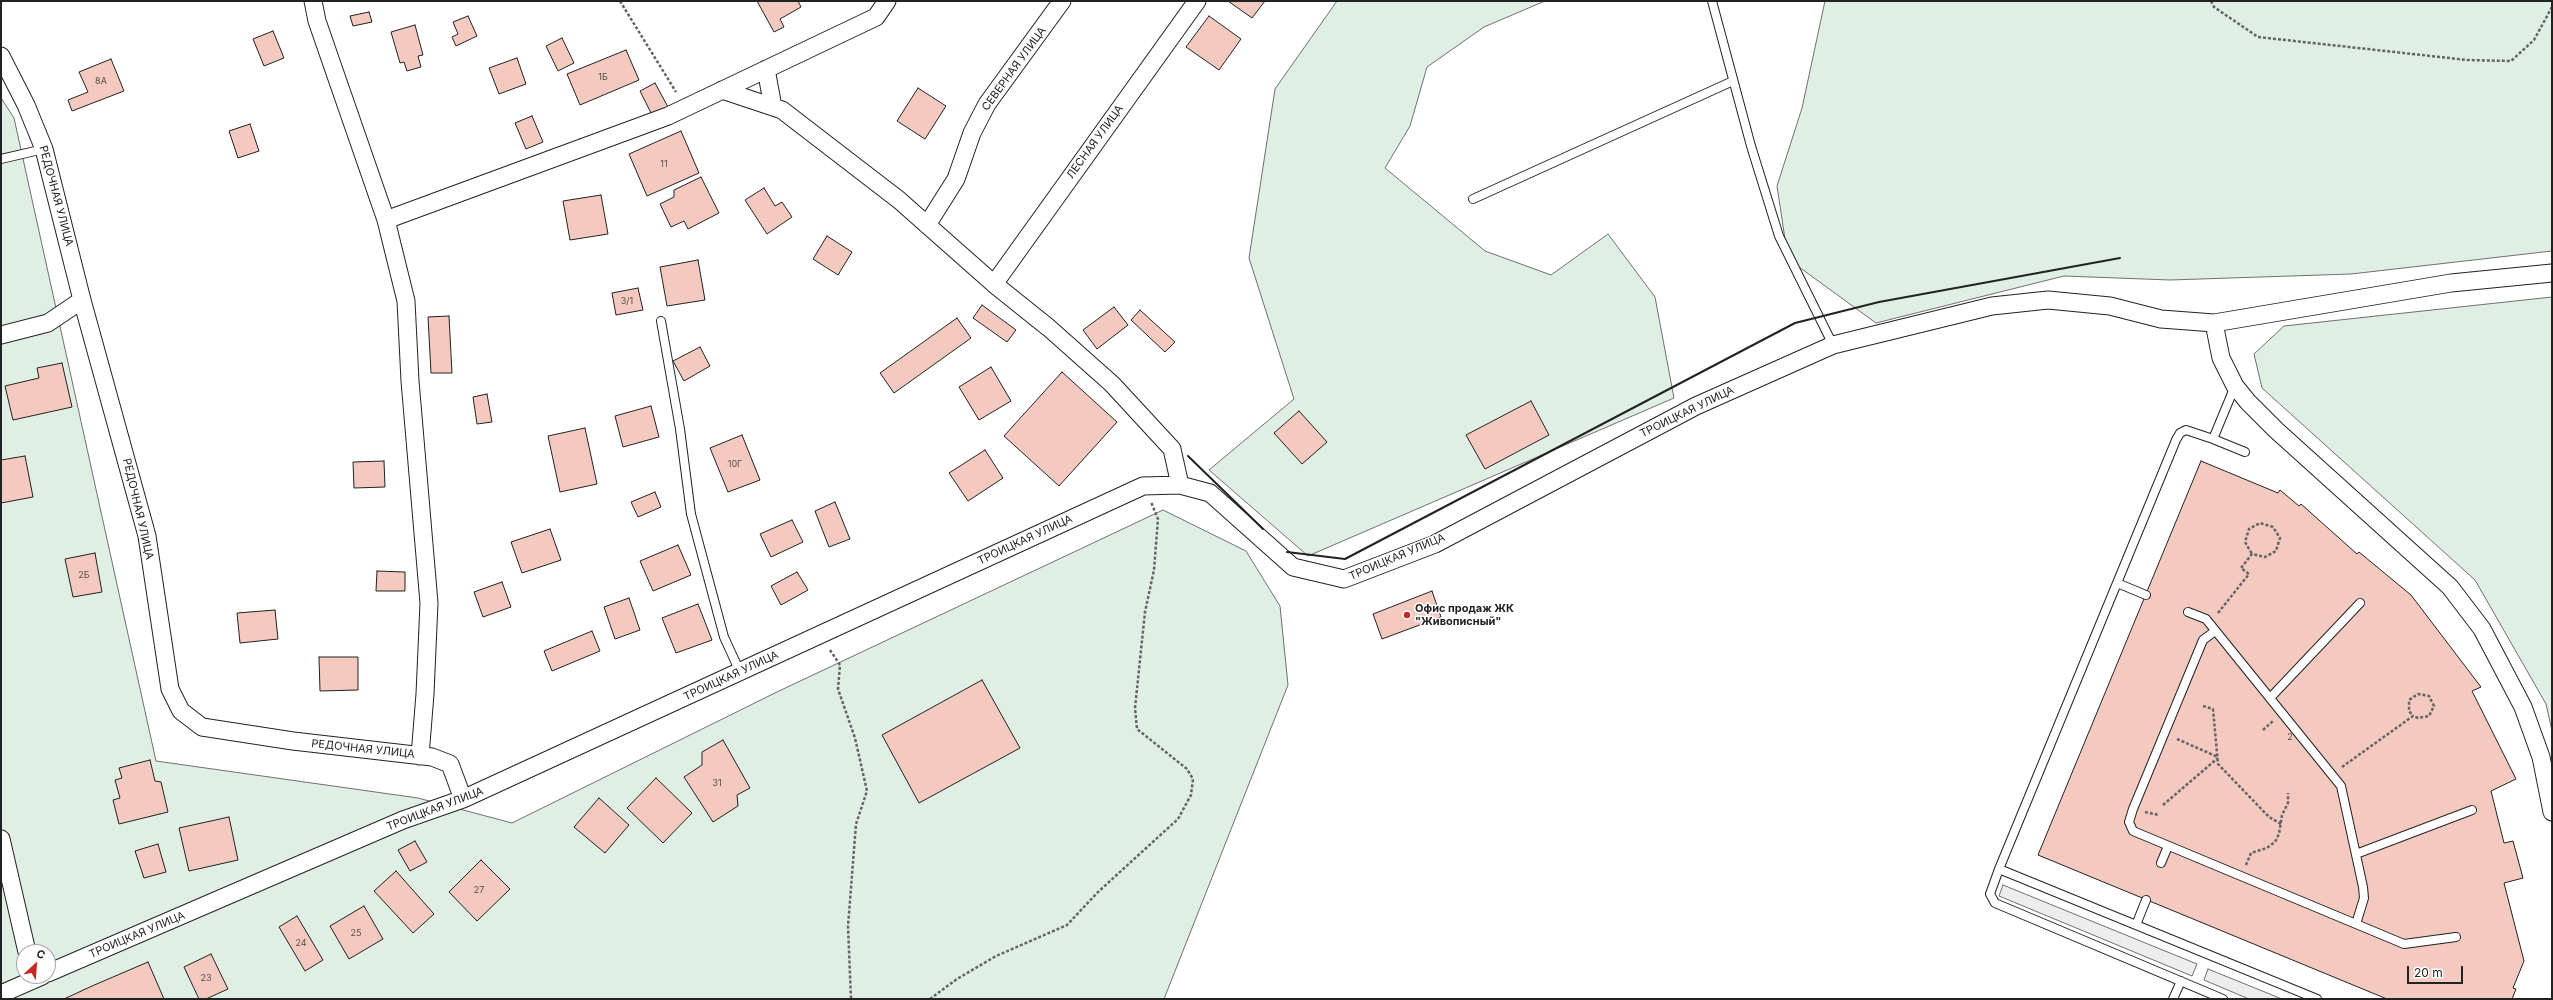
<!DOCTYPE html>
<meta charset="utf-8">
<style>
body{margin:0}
#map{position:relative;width:2553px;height:1000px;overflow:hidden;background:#fff;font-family:Inter,sans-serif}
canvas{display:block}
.frame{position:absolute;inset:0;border:2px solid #222;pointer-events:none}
.north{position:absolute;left:16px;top:944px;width:40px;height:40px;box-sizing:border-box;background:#fff;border:1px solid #a7a7a7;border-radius:50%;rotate:26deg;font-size:11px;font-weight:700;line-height:16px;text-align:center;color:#222}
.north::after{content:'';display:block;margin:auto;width:14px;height:18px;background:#c62828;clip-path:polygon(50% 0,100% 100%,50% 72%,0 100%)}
.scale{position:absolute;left:2407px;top:966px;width:56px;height:18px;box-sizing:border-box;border:2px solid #222;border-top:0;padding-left:5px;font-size:12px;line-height:14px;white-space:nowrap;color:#222;-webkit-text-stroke:3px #fff;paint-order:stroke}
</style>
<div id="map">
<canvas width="2553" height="1000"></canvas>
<div class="frame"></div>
<div class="north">С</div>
<div class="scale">20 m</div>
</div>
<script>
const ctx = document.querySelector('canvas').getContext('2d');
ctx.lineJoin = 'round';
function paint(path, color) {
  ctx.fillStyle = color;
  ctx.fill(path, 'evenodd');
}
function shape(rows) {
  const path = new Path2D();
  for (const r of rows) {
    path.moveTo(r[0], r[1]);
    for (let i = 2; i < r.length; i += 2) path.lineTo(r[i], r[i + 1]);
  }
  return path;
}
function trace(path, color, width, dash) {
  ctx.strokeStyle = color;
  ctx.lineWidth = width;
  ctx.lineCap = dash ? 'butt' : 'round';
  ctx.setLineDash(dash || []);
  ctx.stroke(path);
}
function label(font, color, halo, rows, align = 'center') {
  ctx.font = font + ' Inter,sans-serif';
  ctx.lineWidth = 3;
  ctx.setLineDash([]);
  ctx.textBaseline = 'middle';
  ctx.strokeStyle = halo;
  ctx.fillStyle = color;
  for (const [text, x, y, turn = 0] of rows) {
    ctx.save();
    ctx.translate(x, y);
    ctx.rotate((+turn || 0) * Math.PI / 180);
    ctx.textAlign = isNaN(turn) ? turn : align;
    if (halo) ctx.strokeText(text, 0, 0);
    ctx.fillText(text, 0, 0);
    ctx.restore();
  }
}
const green = shape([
 [1337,1,1545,1,1484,27,1427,67,1410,126,1385,168,1485,251,1551,275,1608,234,1655,297,1674,398,1308,556,1209,470,1294,399,1249,258,1275,89,1337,1],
 [1825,1,2552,1,2552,251,2351,274,2170,280,2064,276,1876,323,1788,259,1777,186,1802,108,1825,1],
 [1,98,14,118,156,761,418,798,512,823,779,691,1163,510,1246,551,1280,606,1288,685,1164,999,1,999,1,98],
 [24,952,48,952,48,976,24,976,24,952],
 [2552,297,2552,731,2546,704,2475,580,2262,388,2254,354,2284,326,2552,297]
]);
const parking = shape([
 [2003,885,2197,964,2192,976,1999,896,2003,885],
 [2208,969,2282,999,2249,999,2204,980,2208,969]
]);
const building = shape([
 [757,1,798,1,801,7,780,19,784,27,774,32,757,1],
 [1228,1,1265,1,1252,18,1228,1],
 [369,12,372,22,353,26,350,16,369,12],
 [468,16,477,36,456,46,452,37,458,34,453,22,468,16],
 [1209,16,1241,39,1219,70,1186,47,1209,16],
 [415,25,423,55,418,56,421,67,407,71,404,62,400,63,391,32,415,25],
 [273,31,284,58,264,66,253,39,273,31],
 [562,38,574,63,558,71,546,46,562,38],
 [626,50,639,80,580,105,567,74,626,50],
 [517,58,526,84,499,94,489,68,517,58],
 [111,59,124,91,72,111,68,100,88,92,79,72,111,59],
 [655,83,668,107,652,115,640,91,655,83],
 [918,88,946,106,925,139,897,121,918,88],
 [532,116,543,142,526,149,515,123,532,116],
 [250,124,259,151,238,158,229,131,250,124],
 [681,131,699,173,647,196,629,154,681,131],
 [701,177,719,213,688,229,684,221,671,227,660,204,674,197,674,190,701,177],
 [764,188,775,206,782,202,792,217,767,234,745,200,764,188],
 [601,195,608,234,570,240,563,201,601,195],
 [827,236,852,252,838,275,813,259,827,236],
 [698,260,705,300,667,306,660,267,698,260],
 [638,288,643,310,616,315,612,293,638,288],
 [982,305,1016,330,1007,342,973,318,982,305],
 [1114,307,1128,325,1097,349,1083,330,1114,307],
 [1140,310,1175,342,1165,352,1131,320,1140,310],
 [449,316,452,373,431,373,428,317,449,316],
 [957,318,971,338,894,393,880,373,957,318],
 [700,347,710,366,684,381,673,361,700,347],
 [62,363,72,407,13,420,5,386,39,378,37,368,62,363],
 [991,367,1011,401,979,420,959,387,991,367],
 [1062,372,1117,422,1059,486,1004,436,1062,372],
 [487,394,492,422,477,424,473,397,487,394],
 [1531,401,1549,435,1485,469,1466,435,1531,401],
 [651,406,659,437,623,447,615,416,651,406],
 [1299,411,1327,442,1302,464,1274,433,1299,411],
 [585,428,597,484,560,492,548,436,585,428],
 [742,435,760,480,728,492,710,448,742,435],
 [985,450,1003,478,968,501,949,473,985,450],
 [25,456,33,497,1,503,1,460,25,456],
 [384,461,385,487,354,488,353,462,384,461],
 [2201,461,2278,493,2280,490,2299,506,2301,504,2357,554,2359,552,2411,595,2481,687,2472,691,2516,779,2491,791,2504,843,2513,841,2523,878,2504,883,2524,961,2513,988,2516,989,2512,999,2387,999,2038,855,2201,461],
 [655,492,661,507,638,517,631,502,655,492],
 [835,502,850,539,829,547,815,511,835,502],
 [792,520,803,542,771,557,760,534,792,520],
 [550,529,561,560,522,573,511,542,550,529],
 [678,545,691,575,653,591,640,561,678,545],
 [95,553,102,592,73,597,65,559,95,553],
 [377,571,405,572,405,591,376,591,377,571],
 [797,572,808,590,781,605,771,586,797,572],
 [502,582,511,607,483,617,474,592,502,582],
 [1432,591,1441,617,1382,639,1373,614,1432,591],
 [629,598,640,630,615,639,604,607,629,598],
 [698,604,712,640,676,653,662,618,698,604],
 [275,610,278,639,240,643,237,613,275,610],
 [592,631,600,651,552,671,544,651,592,631],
 [319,657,358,657,358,690,320,691,319,657],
 [982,680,1020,748,919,803,882,735,982,680],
 [723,740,750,788,737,795,738,806,713,822,684,777,702,765,702,752,723,740],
 [150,760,155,781,161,782,168,812,119,824,113,800,120,798,115,780,122,778,119,768,150,760],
 [656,778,692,813,663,843,627,808,656,778],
 [599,798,629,825,605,853,574,827,599,798],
 [229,817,238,860,189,871,179,828,229,817],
 [415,841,427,862,410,871,398,850,415,841],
 [158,844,166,872,144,878,135,851,158,844],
 [481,860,510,889,477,921,449,892,481,860],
 [396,871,434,914,413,933,374,891,396,871],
 [364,906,383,939,349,959,330,926,364,906],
 [297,916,323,960,305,971,279,927,297,916],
 [211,954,228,989,206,999,199,999,184,967,211,954],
 [148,962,164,999,64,999,92,986,148,962]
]);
const path = shape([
 [620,1,676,92],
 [2211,1,2214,7,2258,37,2467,60,2511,61,2534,40,2552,7],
 [2218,613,2249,574,2241,568,2252,554,2265,557,2276,551,2280,538,2273,527,2260,523,2249,529,2245,542,2252,554],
 [830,650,840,665,838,689,855,738,867,791,856,824,848,926,851,999],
 [2203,706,2213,709,2218,764,2269,817,2281,824],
 [2263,730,2273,721],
 [2177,739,2218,757],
 [2342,767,2413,716,2418,718,2429,716,2434,706,2429,696,2418,694,2409,700,2409,711,2413,716],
 [2163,805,2218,758],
 [2145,812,2159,815],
 [2246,865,2251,853,2267,848,2275,842,2279,834,2282,815,2288,803,2288,793],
 [930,999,957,979,996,956,1067,925,1098,892,1178,819,1191,795,1193,779,1187,769,1137,729,1135,708,1145,612,1154,570,1158,519,1151,502]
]);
const service = shape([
 [1712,1,1751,146,1779,236,1833,345],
 [1,159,44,149],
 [1473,199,1733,81],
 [661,321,680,429,691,514,724,637,740,672],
 [2235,386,2213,439,2186,430,2180,433,2176,440,1999,869,2317,999],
 [2213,439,2245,452],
 [2117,583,2146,595],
 [2188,612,2206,619,2341,786,2363,887,2364,898,2356,924],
 [2215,631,2203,640,2133,809,2129,822,2133,831,2404,944,2456,937],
 [2270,698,2360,603],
 [2356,854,2472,810],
 [2161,863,2168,846],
 [1999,869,1990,894,1995,903,2223,999],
 [2136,925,2146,900],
 [2173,999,2181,981]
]);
const minor = shape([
 [313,1,317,21,386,220,406,301,410,381,429,603,425,694,420,756],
 [1,56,26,105,44,149,82,300,147,536,170,689,181,711,202,727,293,741,432,757,450,764,463,799],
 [766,69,773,107],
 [722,90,782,110,899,200,994,284,1049,328,1112,384,1172,449,1180,485],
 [386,220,668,116,876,17,887,1],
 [927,225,956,179,972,133,987,104,1062,1],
 [994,284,1197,1],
 [2214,323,2221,358,2235,386,2248,402,2276,430,2450,587,2482,629,2523,707,2541,757,2552,812],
 [1,335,48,323,82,300],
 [1,839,27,952],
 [48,973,403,820,463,799,1143,486,1180,485,1210,493,1293,567,1344,579,1435,544,1696,406,1833,345,1992,306,2048,300,2110,306,2161,319,2214,323,2451,283,2552,273],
 [1,994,42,976]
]);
const wall = shape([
 [1188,456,1263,529],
 [1287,552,1345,559,1795,323,1879,302,2120,258]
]);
const markers = [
 [1407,615,4,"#c62828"]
];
const numberNames = [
 ["1Б",603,77],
 ["8А",101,81],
 ["11",664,164],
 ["3/1",627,301],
 ["10Г",735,464],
 ["2Б",84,575],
 ["2",2290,737],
 ["31",717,783],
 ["27",479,890],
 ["25",356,933],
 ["24",301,943],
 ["23",206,978]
];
const streetNames = [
 ["СЕВЕРНАЯ УЛИЦА",1014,69,-54],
 ["ЛЕСНАЯ УЛИЦА",1095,142,-54],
 ["РЕДОЧНАЯ УЛИЦА",56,196,75],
 ["ТРОИЦКАЯ УЛИЦА",1687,412,-26],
 ["РЕДОЧНАЯ УЛИЦА",138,509,77],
 ["ТРОИЦКАЯ УЛИЦА",1025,540,-25],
 ["ТРОИЦКАЯ УЛИЦА",1397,557,-23],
 ["ТРОИЦКАЯ УЛИЦА",731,676,-25],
 ["РЕДОЧНАЯ УЛИЦА",363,749,6],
 ["ТРОИЦКАЯ УЛИЦА",435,809,-21],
 ["ТРОИЦКАЯ УЛИЦА",137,935,-23]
];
const poiNames = [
 ["Офис продаж ЖК",1415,609],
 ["\"Живописный\"",1415,622]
];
paint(green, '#e0efe3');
trace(green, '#6f6f6f', 1);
paint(parking, '#ededed');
trace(parking, '#6f6f6f', 1);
paint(building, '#f3c9c0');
trace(building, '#222', 1);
trace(service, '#222', 10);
trace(minor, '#222', 19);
trace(path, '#646464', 2.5, [3, 2]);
trace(service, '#fff', 8);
trace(minor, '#fff', 17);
trace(wall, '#222', 2);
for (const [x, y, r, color] of markers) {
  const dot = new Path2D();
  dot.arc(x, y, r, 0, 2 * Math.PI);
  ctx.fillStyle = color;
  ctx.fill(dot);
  trace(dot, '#fff', 1.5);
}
label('9px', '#564c4a', null, numberNames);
label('11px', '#222', '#fff', streetNames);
label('bold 11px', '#222', '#fff', poiNames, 'left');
</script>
